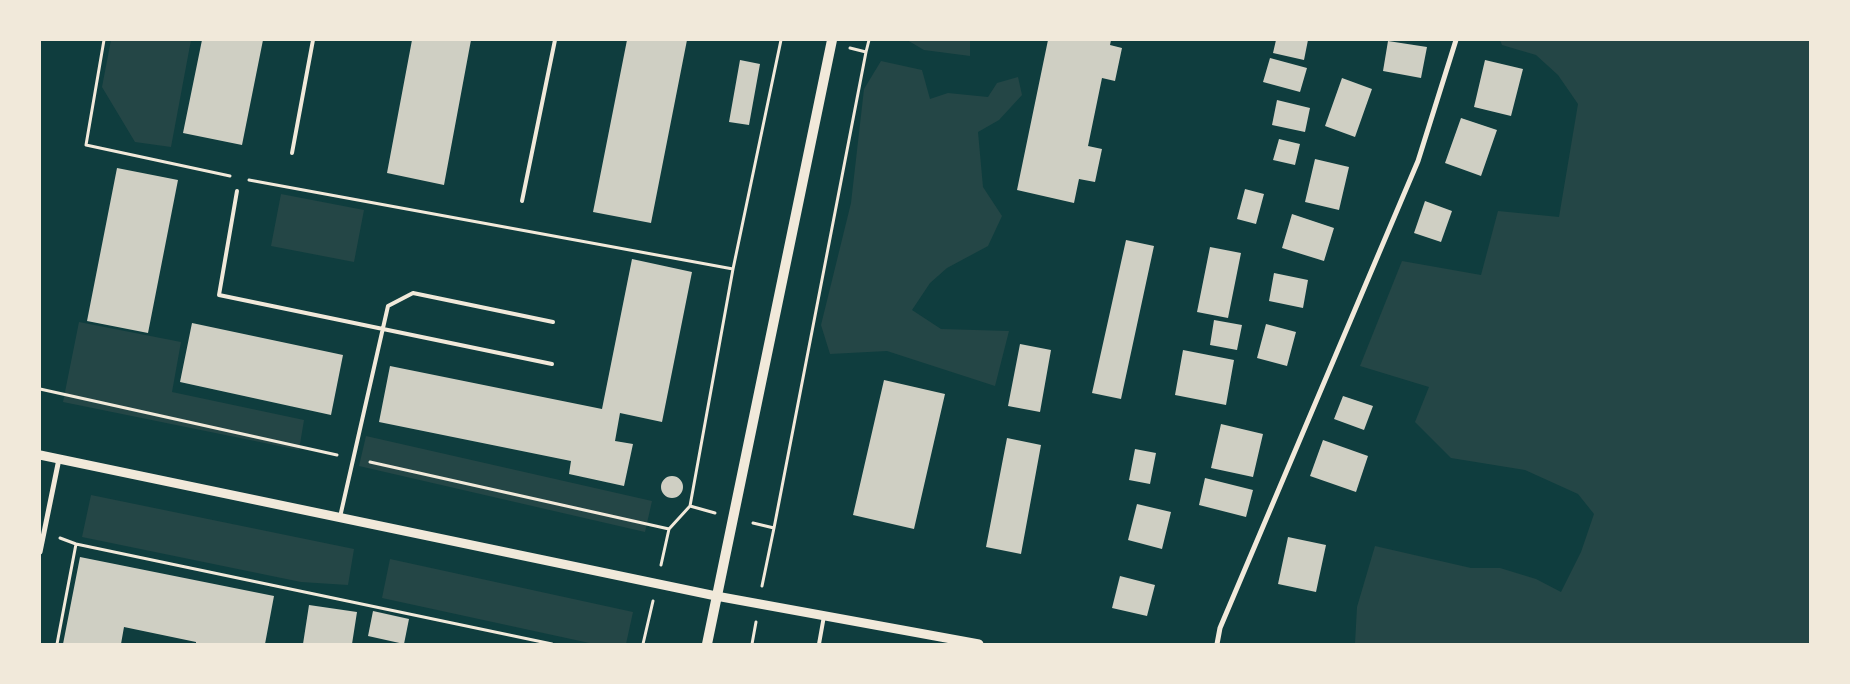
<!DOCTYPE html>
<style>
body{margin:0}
#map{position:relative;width:1850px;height:684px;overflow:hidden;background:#0f3d3e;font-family:Overpass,sans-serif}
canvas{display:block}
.frame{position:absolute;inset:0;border:41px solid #f1e9da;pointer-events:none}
</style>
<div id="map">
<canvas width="1850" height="684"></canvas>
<div class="frame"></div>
</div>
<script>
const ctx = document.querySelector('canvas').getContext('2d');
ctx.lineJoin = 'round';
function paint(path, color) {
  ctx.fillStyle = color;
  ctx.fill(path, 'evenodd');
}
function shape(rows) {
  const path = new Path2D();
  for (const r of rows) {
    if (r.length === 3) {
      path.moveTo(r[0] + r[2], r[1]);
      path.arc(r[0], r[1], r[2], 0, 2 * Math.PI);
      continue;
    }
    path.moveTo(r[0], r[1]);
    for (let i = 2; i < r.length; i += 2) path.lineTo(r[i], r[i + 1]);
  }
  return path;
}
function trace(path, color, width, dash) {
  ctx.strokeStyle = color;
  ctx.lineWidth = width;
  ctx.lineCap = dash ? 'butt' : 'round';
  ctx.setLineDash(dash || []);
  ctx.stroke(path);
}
const green = shape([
 [111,40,191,40,171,147,135,142,102,87],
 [907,40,970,40,970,56,924,50],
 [1500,40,1810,40,1810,644,1355,644,1357,607,1375,546,1471,568,1500,568,1536,579,1561,592,1581,552,1594,514,1578,494,1525,470,1451,458,1415,422,1429,387,1360,366,1402,261,1481,275,1498,211,1559,217,1578,104,1558,75,1536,55,1502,45],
 [881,61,922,70,930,99,948,93,988,97,997,83,1018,77,1022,95,999,120,978,132,983,187,1002,216,988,246,947,268,930,283,912,310,941,329,1009,331,995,386,887,351,830,354,821,325,851,203,864,89],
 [281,194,364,210,354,262,271,246],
 [79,322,181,342,172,392,304,420,299,450,63,402],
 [366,436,652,501,645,532,359,466],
 [91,495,354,549,348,585,301,582,82,537],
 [390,559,633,612,626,644,594,644,382,598]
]);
const building = shape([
 [202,40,263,40,242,145,183,133],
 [412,40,471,40,444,185,387,173],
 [627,40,687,40,651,223,593,212],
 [1048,40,1111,40,1110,45,1122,48,1115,81,1102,78,1088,146,1102,149,1095,182,1079,179,1074,203,1017,190],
 [1276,40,1308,40,1304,60,1273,53],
 [1388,41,1427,47,1421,78,1383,71],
 [1270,58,1307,68,1300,92,1263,82],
 [740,60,760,64,749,125,729,122],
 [1485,60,1523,69,1511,116,1474,107],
 [1342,78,1372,89,1355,137,1325,126],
 [1277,100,1310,108,1305,132,1272,125],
 [1461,118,1497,130,1481,176,1445,163],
 [1279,139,1300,144,1295,165,1273,160],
 [1315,159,1349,167,1339,210,1305,202],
 [117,168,178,180,148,333,87,321],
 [1245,189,1264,194,1256,224,1237,219],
 [1425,201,1452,211,1441,242,1414,233],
 [1292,214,1334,228,1324,261,1282,248],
 [1126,240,1154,246,1121,399,1092,393],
 [1210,247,1241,253,1228,318,1197,312],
 [632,259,692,272,662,422,620,413,615,441,633,444,624,486,569,474,571,461,379,422,390,366,602,409],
 [1274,273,1308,280,1303,308,1269,301],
 [1214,320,1242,325,1237,350,1210,345],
 [192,323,343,355,331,415,180,382],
 [1266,324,1296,332,1287,366,1257,358],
 [1020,344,1051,350,1040,412,1008,406],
 [1183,350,1234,360,1226,405,1175,395],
 [884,380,945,394,914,529,853,515],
 [1343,396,1373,406,1364,430,1334,419],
 [1221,424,1263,434,1253,477,1211,468],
 [1007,438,1041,445,1021,554,986,547],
 [1323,440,1368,456,1356,492,1310,476],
 [1135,449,1156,453,1150,484,1129,480],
 [672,487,11],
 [1205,478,1253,490,1246,517,1199,505],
 [1137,504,1171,512,1162,549,1128,540],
 [1288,537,1326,545,1316,592,1278,584],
 [80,557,274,596,265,644,196,644,196,642,124,627,121,644,63,644],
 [1120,576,1155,585,1147,616,1112,608],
 [309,605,357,612,352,644,303,644],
 [373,611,409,619,404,644,368,636]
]);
const path = shape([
 [104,40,86,145,230,176],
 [850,48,866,52,869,40],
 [249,180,733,269,781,40],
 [40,389,337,455],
 [370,462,669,529],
 [690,506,715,513],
 [753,523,774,528,866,52],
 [60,538,76,544,552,644],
 [661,565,669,529,690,506,733,269],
 [762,586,774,528],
 [57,644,76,544],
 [643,644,653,601],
 [752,644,756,622]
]);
const service = shape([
 [292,153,313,40],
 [237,191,219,295,552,364],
 [522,201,555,40],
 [340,517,388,306,413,293,553,322],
 [819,644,824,616]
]);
const minor = shape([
 [40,552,59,459],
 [1217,644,1220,628,1418,161,1456,40]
]);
const tertiary = shape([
 [40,455,716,596,979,644]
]);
const secondary = shape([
 [707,644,832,40]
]);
paint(green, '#244646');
paint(building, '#cfcfc3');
trace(path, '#f1e9da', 3);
trace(service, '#f1e9da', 4);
trace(minor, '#f1e9da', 5);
trace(tertiary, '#f1e9da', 9);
trace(secondary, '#f1e9da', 10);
</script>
